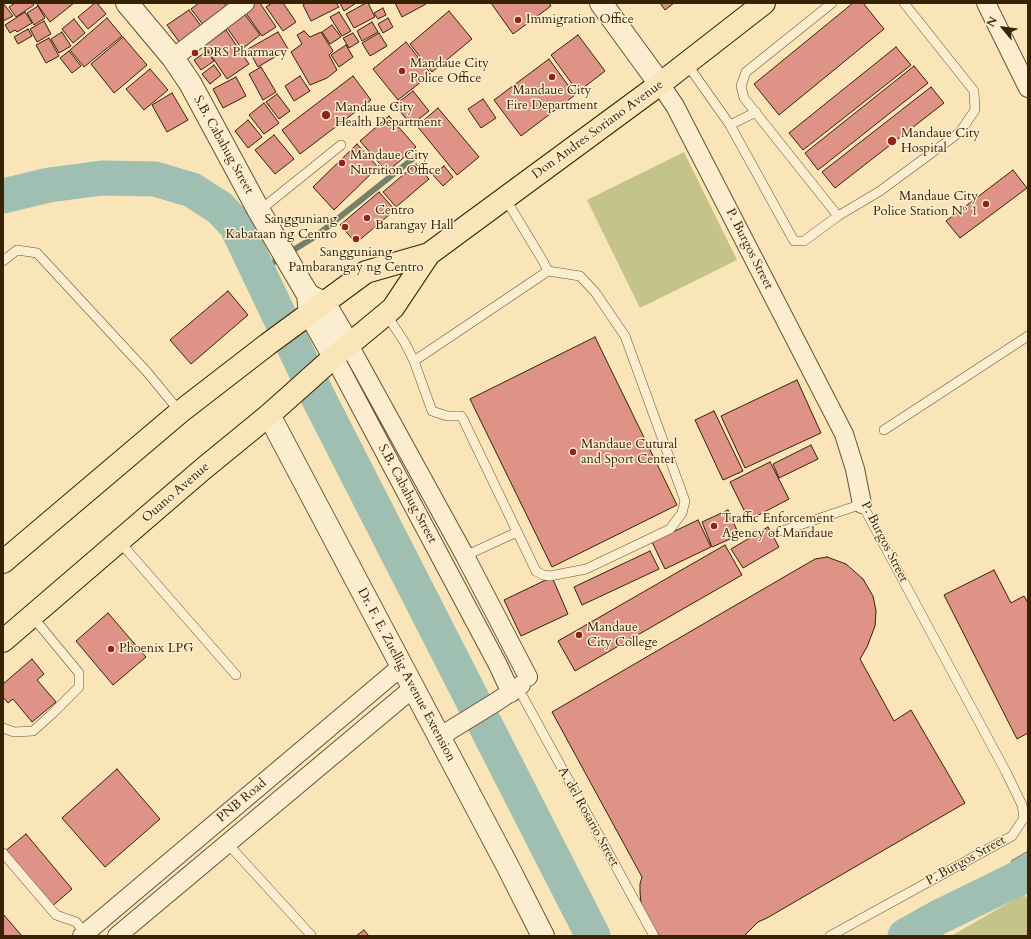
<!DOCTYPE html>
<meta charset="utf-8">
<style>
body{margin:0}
#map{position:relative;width:1031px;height:939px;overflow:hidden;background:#f9e5b7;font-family:Cardo,serif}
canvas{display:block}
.frame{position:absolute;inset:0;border:4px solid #372204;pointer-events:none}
.north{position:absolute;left:983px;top:8px;width:40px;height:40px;-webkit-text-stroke:3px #fbeed0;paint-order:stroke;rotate:299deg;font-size:11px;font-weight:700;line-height:16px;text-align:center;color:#372204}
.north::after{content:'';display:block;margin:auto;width:14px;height:18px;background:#372204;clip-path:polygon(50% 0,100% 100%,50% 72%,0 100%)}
</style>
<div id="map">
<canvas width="1031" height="939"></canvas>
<div class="frame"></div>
<div class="north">N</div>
</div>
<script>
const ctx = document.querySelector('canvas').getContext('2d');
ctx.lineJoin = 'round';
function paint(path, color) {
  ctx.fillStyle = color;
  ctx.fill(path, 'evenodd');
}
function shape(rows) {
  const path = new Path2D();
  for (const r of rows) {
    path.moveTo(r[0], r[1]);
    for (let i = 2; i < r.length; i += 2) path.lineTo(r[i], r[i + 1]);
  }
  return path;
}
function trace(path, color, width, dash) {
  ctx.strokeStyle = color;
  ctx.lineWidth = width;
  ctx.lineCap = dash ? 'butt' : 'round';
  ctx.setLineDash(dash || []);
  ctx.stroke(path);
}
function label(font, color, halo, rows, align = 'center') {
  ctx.font = font + ' Cardo,serif';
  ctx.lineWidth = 3;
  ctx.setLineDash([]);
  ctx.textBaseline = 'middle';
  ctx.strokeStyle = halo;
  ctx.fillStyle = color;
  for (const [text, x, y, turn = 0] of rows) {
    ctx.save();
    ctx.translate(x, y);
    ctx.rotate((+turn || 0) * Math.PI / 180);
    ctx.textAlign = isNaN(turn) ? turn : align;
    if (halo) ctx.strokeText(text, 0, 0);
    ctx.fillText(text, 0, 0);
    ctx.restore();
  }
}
const green = shape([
 [684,152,737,260,640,308,587,200],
 [1024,894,1028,900,1028,936,951,936]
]);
const water = shape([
 [1028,851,1028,890,1011,861,1028,851]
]);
const stream = shape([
 [258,272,316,236,415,157]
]);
const river = shape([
 [3,196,49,185,102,178,155,179,192,190,220,208,236,225,318,397,593,936],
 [905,936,939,917,1021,877]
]);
const building = shape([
 [3,3,13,16,3,21,3,3],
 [15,3,32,3,34,5,16,17,9,7,15,3],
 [36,3,74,3,50,22,36,3],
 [95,3,97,3,106,14,88,29,78,17,95,3],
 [199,3,224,3,228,8,204,26,191,9,199,3],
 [252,3,260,3,276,27,262,36,243,9,252,3],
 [272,3,283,3,296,22,283,31,266,7,272,3],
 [306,3,336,3,339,7,311,21,303,5,306,3],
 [340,3,356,3,344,11,340,3],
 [366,3,368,3,375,17,354,28,346,14,366,3],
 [395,3,425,3,426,4,402,17,395,3],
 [491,3,549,3,551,6,513,34,491,3],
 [660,3,674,3,665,10,660,3],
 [853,3,863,3,884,29,779,115,754,84,853,3],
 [38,6,45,18,34,25,27,13,38,6],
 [383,8,386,15,378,19,374,13,383,8],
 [189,10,202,27,180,43,167,25,189,10],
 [449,11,472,39,432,72,410,44,449,11],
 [25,12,32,23,17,32,15,30,10,33,5,25,25,12],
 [243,12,260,35,242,49,225,25,243,12],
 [339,12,351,31,342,36,330,17,339,12],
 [107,18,122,36,84,67,70,50,107,18],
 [388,18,393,27,383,33,378,24,388,18],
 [74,19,85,33,73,43,62,29,74,19],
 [44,21,51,34,37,42,30,29,44,21],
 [372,22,378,32,362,41,357,31,372,22],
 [332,25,341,37,330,44,322,32,332,25],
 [28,29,32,36,18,44,14,37,28,29],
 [226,30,249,64,227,79,204,45,226,30],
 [304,31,310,37,321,32,333,51,329,55,337,70,327,78,310,85,291,52,302,44,297,35,304,31],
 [62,32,71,46,59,53,51,39,62,32],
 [278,32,288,49,258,67,248,49,278,32],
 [353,33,359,42,349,48,343,38,353,33],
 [379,33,387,46,370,56,362,43,379,33],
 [578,35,605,71,578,92,551,55,578,35],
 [123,37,147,65,114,93,91,64,123,37],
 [49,38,59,56,46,63,36,45,49,38],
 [406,42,431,74,398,100,373,69,406,42],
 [346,45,353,57,339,67,331,55,346,45],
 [896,47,911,65,803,150,789,133,896,47],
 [69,51,81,66,72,73,60,58,69,51],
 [207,51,214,61,201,70,194,60,207,51],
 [549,59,575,95,521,136,494,100,549,59],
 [214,65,221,75,210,84,202,74,214,65],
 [914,66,928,83,818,170,805,153,914,66],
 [261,67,276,92,263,100,249,74,261,67],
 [150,69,168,90,144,110,126,89,150,69],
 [300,76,310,91,294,101,285,86,300,76],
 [353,76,371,100,300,154,282,130,353,76],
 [236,77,246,96,223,108,213,89,236,77],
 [931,87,944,103,835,188,822,172,931,87],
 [413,91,429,111,411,125,395,105,413,91],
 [172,93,188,120,167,132,152,105,172,93],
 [277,94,290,111,279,119,266,102,277,94],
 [483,99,496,118,481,128,468,109,483,99],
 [264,103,279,123,264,134,249,115,264,103],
 [438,108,479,157,457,175,417,126,438,108],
 [389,116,416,147,387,172,360,141,389,116],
 [248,120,262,137,248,148,235,131,248,120],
 [274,135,294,159,275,174,255,150,274,135],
 [357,144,378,167,334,210,313,187,357,144],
 [416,164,429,179,396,207,383,192,416,164],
 [444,166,453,177,443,186,433,175,444,166],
 [1013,170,1027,188,960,238,946,221,1013,170],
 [379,192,395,210,356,243,340,225,379,192],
 [228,291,248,315,191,364,170,340,228,291],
 [595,337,677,505,552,567,470,399,595,337],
 [797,380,821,433,745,468,721,416,797,380],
 [714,411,743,471,723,480,695,420,714,411],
 [811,445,818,459,779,478,773,464,811,445],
 [770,462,789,499,749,520,730,482,770,462],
 [728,510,739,535,712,547,702,522,728,510],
 [698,520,711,547,665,569,652,542,698,520],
 [768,527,779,547,743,568,731,549,768,527],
 [725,545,742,575,575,671,558,641,725,545],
 [650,551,659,569,582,605,574,587,650,551],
 [827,557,846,564,863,579,873,596,876,611,875,626,867,647,860,659,894,721,911,710,965,803,767,918,758,922,744,936,660,936,648,921,641,904,640,892,640,884,642,877,552,712,815,559,827,557],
 [994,570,1011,603,1024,596,1028,603,1028,733,1017,739,944,595,994,570],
 [552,577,568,614,521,636,504,600,552,577],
 [108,613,146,657,113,685,76,641,108,613],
 [32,659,44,674,37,680,56,702,32,722,13,699,8,703,3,697,3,684,32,659],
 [117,769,160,819,105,867,62,818,117,769],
 [26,834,72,889,50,908,4,852,26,834],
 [3,914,22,936,3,936,3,914],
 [364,930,369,936,356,936,364,930]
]);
const service = shape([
 [832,3,746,72,741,86,744,98,838,216],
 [687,64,730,125,794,241,804,241,838,216,880,191,960,132,975,110,974,91,904,3],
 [730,125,756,112],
 [259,211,341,145],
 [3,261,17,250,37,253,147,372,180,412],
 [386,314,405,343,414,361,432,411,447,416,461,416,463,419,536,571,543,575,550,576,586,569,670,529,682,513,685,501,625,336,595,292,580,276,548,271,543,261,505,198],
 [414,361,548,271],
 [884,430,1028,336],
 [782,531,862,504,1006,772,1022,805,1024,818,1012,836,830,936],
 [119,541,236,675],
 [465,556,517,532],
 [523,697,654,936],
 [3,728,14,732,33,731,52,714,79,687,79,673,32,616],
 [227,843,311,935],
 [3,853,56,915,76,922,85,933]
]);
const minor = shape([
 [986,3,1028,88],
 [173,58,245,3],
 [660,84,675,106,844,434,855,469,862,504],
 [349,345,465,556,528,677],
 [334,357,498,665,511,693],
 [439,737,496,702,521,685],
 [82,936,402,666],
 [117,936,413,688]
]);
const tertiary = shape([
 [127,3,173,58,190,83,259,211,308,295,310,314,334,357],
 [601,3,660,84],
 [308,295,324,303,349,345],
 [269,415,507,865,543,936]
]);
const trunk = shape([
 [3,562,180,412,268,344,366,272,429,254],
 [3,641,203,469,269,415,334,357,386,314,393,308,429,254,660,84,764,3]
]);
const markers = [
 [518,20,4,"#8f2418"],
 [195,53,4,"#8f2418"],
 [402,71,4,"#8f2418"],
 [552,77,4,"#8f2418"],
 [326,115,5,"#8f2418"],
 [892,141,5,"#8f2418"],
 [342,163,4,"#8f2418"],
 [986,204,4,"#8f2418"],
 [367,218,4,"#8f2418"],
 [345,227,4,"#8f2418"],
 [356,239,4,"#8f2418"],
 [573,452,4,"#8f2418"],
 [714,526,4,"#8f2418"],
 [579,635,4,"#8f2418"],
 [111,649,4,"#8f2418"]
];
const poiNames = [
 ["Immigration Office",526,20],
 ["DRS Pharmacy",203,53],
 ["Mandaue City",410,64],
 ["Police Office",410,79],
 ["Mandaue City",552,91,"center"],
 ["Fire Department",552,106,"center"],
 ["Mandaue City",335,108],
 ["Health Department",335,123],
 ["Mandaue City",901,134],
 ["Hospital",901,149],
 ["Mandaue City",350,156],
 ["Nutrition Office",350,171],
 ["Mandaue City",978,197,"right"],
 ["Police Station № 1",978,212,"right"],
 ["Centro",375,211],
 ["Barangay Hall",375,226],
 ["Sangguniang",337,220,"right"],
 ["Kabataan ng Centro",337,235,"right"],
 ["Sangguniang",356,253,"center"],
 ["Pambarangay ng Centro",356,268,"center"],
 ["Mandaue Cutural",581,445],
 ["and Sport Center",581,460],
 ["Traffic Enforcement",722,519],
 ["Agency of Mandaue",722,534],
 ["Mandaue",587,628],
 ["City College",587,643],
 ["Phoenix LPG",119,649]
];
const streetNames = [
 ["Don Andres Soriano Avenue",598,130,-36],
 ["S.B. Cabahug Street",223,145,61],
 ["P. Burgos Street",749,249,63],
 ["Ouano Avenue",176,493,-41],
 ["S.B. Cabahug Street",407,494,62],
 ["P. Burgos Street",884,542,63],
 ["Dr. F. E. Zuellig Avenue Extension",406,675,62],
 ["PNB Road",242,801,-40],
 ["A. del Rosario Street",588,817,61],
 ["P. Burgos Street",966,861,-29]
];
paint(green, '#c4c38a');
paint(water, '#9ebfb2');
trace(water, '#75806c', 1);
trace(stream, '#75806c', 6);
trace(river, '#9ebfb2', 35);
paint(building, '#df9386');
trace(building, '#372204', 1);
trace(service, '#685331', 10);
trace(minor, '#685331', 20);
trace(tertiary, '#685331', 24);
trace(trunk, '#372204', 24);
trace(service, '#fbeed0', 9);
trace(minor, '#fbeed0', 18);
trace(tertiary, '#fbeed0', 22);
trace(trunk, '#f9e5b7', 22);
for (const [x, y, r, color] of markers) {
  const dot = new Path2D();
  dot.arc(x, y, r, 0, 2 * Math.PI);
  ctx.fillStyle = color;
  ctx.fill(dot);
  trace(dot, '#fbeed0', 1.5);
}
label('13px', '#372204', '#fbeed0', poiNames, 'left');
label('13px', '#372204', '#fbeed0', streetNames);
</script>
